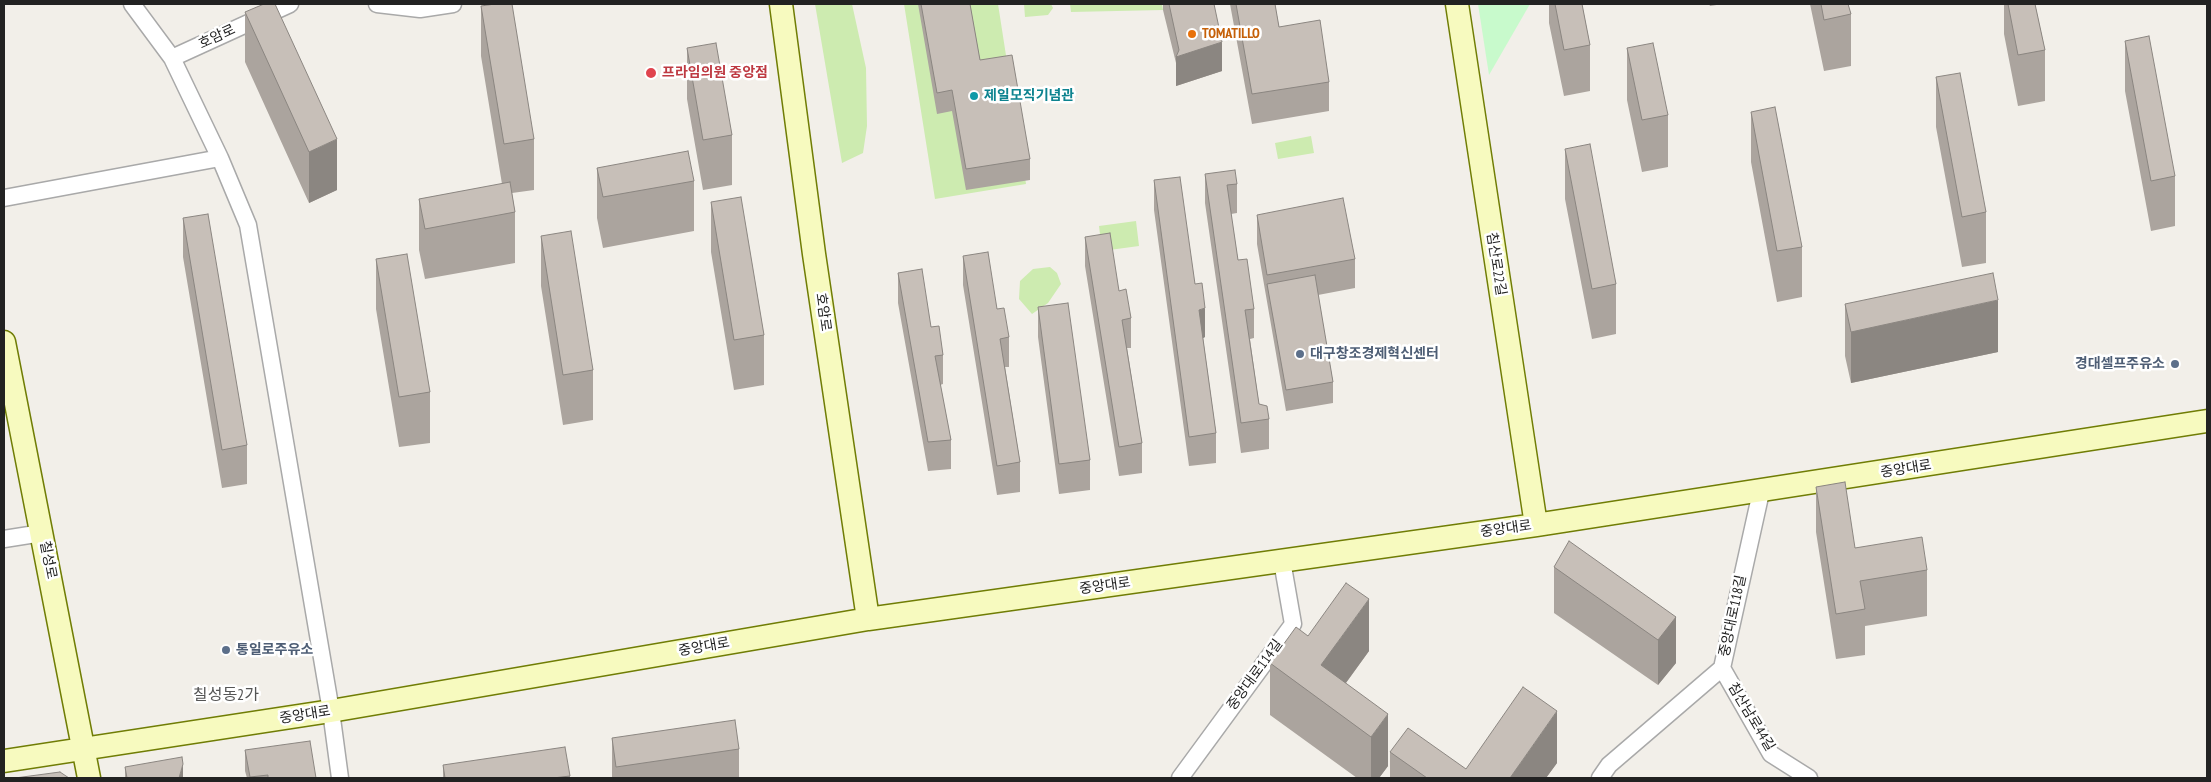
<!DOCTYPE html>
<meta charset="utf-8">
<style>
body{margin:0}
#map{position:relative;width:2211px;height:782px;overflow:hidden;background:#f2efe9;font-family:"PT Sans Narrow",sans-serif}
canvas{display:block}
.frame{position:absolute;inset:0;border:5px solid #222;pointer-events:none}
</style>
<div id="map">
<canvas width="2211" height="782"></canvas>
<div class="frame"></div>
</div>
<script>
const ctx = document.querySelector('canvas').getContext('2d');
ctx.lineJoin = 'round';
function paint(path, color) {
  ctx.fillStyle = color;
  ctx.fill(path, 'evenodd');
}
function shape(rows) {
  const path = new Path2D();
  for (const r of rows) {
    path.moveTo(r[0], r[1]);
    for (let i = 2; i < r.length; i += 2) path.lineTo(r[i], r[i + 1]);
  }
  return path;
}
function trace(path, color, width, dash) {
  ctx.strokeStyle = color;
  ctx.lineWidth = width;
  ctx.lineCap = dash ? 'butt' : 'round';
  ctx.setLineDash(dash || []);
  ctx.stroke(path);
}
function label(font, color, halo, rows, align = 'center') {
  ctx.font = font + ' "PT Sans Narrow","Noto Sans KR",sans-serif';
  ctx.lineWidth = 5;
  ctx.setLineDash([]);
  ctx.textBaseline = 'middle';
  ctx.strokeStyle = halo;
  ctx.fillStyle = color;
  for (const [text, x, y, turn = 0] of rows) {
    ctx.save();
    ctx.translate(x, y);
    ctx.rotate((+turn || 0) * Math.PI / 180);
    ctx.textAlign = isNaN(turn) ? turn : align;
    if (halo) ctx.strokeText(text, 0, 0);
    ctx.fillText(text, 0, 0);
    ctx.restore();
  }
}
const grass = shape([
 [815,4,852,4,866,68,867,126,863,153,842,163],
 [904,4,998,4,1026,184,935,199],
 [1024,4,1051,4,1053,8,1048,15,1025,17],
 [1070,4,1162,4,1163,10,1071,12],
 [1311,136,1314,153,1278,159,1275,143],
 [1136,221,1139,246,1102,251,1099,226],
 [1050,267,1057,273,1061,284,1048,303,1032,314,1019,299,1020,281,1033,269]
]);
const park = shape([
 [1478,4,1530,4,1489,75]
]);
const street = shape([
 [132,4,172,58,220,158,248,225,331,711,340,778],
 [377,4,420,9,453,4],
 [172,58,290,4],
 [4,198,220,158],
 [4,539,42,533],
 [1722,668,1771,754,1809,778],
 [1180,778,1293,624,1282,561],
 [1600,778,1609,765,1722,668,1761,492]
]);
const secondary = shape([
 [781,4,814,254,868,619],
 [1457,4,1536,525],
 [4,342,89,778],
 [4,761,331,711,868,619,1536,525,2207,421]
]);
const wall = shape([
 [918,4,970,4,980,60,1030,159,1030,180,966,190,952,111,937,114],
 [1163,4,1214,4,1222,71,1176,86,1176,63,1163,10],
 [1230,4,1275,4,1279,27,1329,82,1329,111,1252,124],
 [1549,4,1582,4,1590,45,1590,91,1564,96,1549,23],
 [1709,4,1723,4,1710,6],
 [1810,4,1848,4,1851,14,1851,66,1824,71],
 [2004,4,2035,4,2045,50,2045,101,2018,106,2004,34],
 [481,6,534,139,534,190,512,193,515,212,515,263,425,279,419,250,419,199,502,184,481,56],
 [245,12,337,190,309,203,245,62],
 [2125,41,2175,176,2175,226,2151,231,2125,91],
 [687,48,732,135,732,185,703,190,687,99],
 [1627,48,1668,115,1668,167,1642,172,1627,100],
 [1936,77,1986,212,1986,263,1962,267,1936,127],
 [1751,112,1802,247,1802,297,1777,302,1751,162],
 [1565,149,1616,284,1616,334,1592,339,1565,199],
 [597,168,694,181,694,231,603,248,597,218],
 [1205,174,1237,184,1237,213,1231,214,1238,260,1254,309,1254,338,1250,339,1259,404,1269,419,1269,449,1241,453,1205,203],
 [1154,180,1195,284,1205,337,1203,338,1216,433,1216,463,1189,466,1154,210],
 [711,202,764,335,764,385,734,390,711,252],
 [1257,215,1355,259,1355,288,1318,295,1333,382,1333,403,1286,411,1257,244],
 [183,218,247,445,247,484,222,488,183,257],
 [541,236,593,370,593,420,563,425,541,286],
 [1085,237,1119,291,1131,318,1131,348,1127,348,1142,443,1142,473,1119,476,1085,266],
 [963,256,997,309,1009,337,1009,367,1005,367,1020,462,1020,492,997,495,963,285],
 [376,259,430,392,430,443,399,447,376,309],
 [898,273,931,327,943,355,943,384,940,385,951,440,951,469,928,471,898,303],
 [1845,304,1998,352,1851,383,1845,356],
 [1038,307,1090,460,1090,490,1059,494,1038,337],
 [1816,487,1855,548,1927,570,1927,616,1865,626,1865,655,1836,659,1816,532],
 [1554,567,1676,617,1676,663,1658,685,1554,613],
 [1308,636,1369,651,1346,683,1388,766,1379,778,1357,778,1270,715,1270,663],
 [612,738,739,749,739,778,612,778],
 [245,750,316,778,247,778,245,771],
 [1390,752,1466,769,1557,763,1546,778,1390,778],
 [443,765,570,776,570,778,443,778],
 [125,767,183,778,125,778]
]);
const shadedWall = shape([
 [1222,42,1222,71,1176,86,1176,57],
 [337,139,337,190,309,203,309,152],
 [1998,300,1998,352,1851,383,1851,332],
 [1205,308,1205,337,1199,340,1199,310],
 [1369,599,1369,651,1329,706,1321,665],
 [1676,617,1676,663,1658,685,1658,640],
 [1557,711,1557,763,1546,778,1510,778],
 [1388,714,1388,766,1379,778,1371,778,1371,737],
 [183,764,183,778,179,778]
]);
const building = shape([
 [264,4,275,4,337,139,309,152,245,12,264,4],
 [495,4,512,4,534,139,504,144,481,6,495,4],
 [921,4,970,4,980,60,1012,55,1030,159,966,169,952,90,937,93,921,4],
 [1169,4,1214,4,1222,42,1176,57,1179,50,1169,4],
 [1236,4,1275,4,1279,27,1320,20,1329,82,1252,94,1236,4],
 [1555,4,1582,4,1590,45,1564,50,1555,4],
 [1821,4,1848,4,1851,14,1824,20,1821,4],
 [2008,4,2035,4,2045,50,2018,55,2008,4],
 [2149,36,2175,176,2151,181,2125,41,2149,36],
 [716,43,732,135,703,140,687,48,716,43],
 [1653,43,1668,115,1642,120,1627,48,1653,43],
 [1960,73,1986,212,1962,217,1936,77,1960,73],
 [1775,107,1802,247,1777,251,1751,112,1775,107],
 [1590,144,1616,284,1592,289,1565,149,1590,144],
 [688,151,694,181,603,197,597,168,688,151],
 [1235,170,1237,184,1227,185,1238,260,1247,259,1254,309,1245,310,1259,404,1267,406,1269,419,1241,423,1205,174,1235,170],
 [1180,177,1195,284,1202,283,1205,308,1199,310,1216,433,1189,437,1154,180,1180,177],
 [510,182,515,212,425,229,419,199,510,182],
 [741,197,764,335,734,340,711,202,741,197],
 [1343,198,1355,259,1267,275,1257,215,1343,198],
 [208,214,247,445,222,450,183,218,208,214],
 [571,231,593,370,563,375,541,236,571,231],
 [1110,233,1119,291,1126,289,1131,318,1122,320,1142,443,1119,447,1085,237,1110,233],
 [988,252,997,309,1004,308,1009,337,1000,339,1020,462,997,466,963,256,988,252],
 [407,254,430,392,399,397,376,259,407,254],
 [922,269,931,327,939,326,943,355,935,356,951,440,928,442,898,273,922,269],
 [1993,273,1998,300,1851,332,1845,304,1993,273],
 [1315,275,1333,382,1286,390,1267,284,1315,275],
 [1068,303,1090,460,1059,464,1038,307,1068,303],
 [1845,482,1855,548,1922,537,1927,570,1860,581,1865,609,1836,614,1816,487,1845,482],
 [1569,541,1676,617,1658,640,1554,567,1569,541],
 [1346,583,1369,599,1321,665,1388,714,1371,737,1270,663,1296,627,1308,636,1346,583],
 [1523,687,1557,711,1510,778,1427,778,1390,752,1408,728,1466,769,1523,687],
 [735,720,739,749,616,767,612,738,735,720],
 [310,741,316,778,268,778,268,775,250,777,245,750,310,741],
 [565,747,570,776,553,778,445,778,443,765,565,747],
 [182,757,183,764,179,778,127,778,125,767,182,757],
 [60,772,69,778,15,778,60,772]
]);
const markers = [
 [1192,34,5,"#e8710a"],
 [651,73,6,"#e0444e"],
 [974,96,5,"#0f9aa8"],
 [1300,354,5,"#5c6f8a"],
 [2175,364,5,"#5c6f8a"],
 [226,650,5,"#5c6f8a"]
];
const foodNames = [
 ["TOMATILLO",1202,34]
];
const streetNames = [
 ["호암로",217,37,-25],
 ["침산로22길",1496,264,81],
 ["호암로",823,312,82],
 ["중앙대로",1906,469,-9],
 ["중앙대로",1506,529,-8],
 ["칠성로",48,560,79],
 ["중앙대로",1105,586,-8],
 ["중앙대로118길",1733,616,-78],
 ["중앙대로",704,647,-10],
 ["중앙대로114길",1255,675,-54],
 ["중앙대로",305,715,-9],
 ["침산남로44길",1751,717,59]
];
const healthNames = [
 ["프라임의원 중앙점",662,73]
];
const cultureNames = [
 ["제일모직기념관",984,96]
];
const serviceNames = [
 ["대구창조경제혁신센터",1310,354],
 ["경대셀프주유소",2165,364,"right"],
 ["통일로주유소",236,650]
];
const quarterNames = [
 ["칠성동2가",226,695]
];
paint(grass, '#cdebb0');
paint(park, '#c8facc');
trace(street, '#a9a9a9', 19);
trace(secondary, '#707d05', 25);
trace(street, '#fff', 16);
trace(secondary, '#f7fabf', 22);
paint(wall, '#aba49e');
paint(shadedWall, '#8b8681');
paint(building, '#c7bfb8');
trace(building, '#8b8681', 1);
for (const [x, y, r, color] of markers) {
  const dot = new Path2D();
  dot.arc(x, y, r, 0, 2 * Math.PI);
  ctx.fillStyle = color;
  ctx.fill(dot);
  trace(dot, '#fff', 2);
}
label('bold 14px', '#c56008', '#fff', foodNames, 'left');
label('14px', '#222', '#fff', streetNames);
label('bold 14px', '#be3a42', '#fff', healthNames, 'left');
label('bold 14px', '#0d838f', '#fff', cultureNames, 'left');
label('bold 14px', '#4e5e75', '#fff', serviceNames, 'left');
label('16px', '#555', '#fff', quarterNames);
</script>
